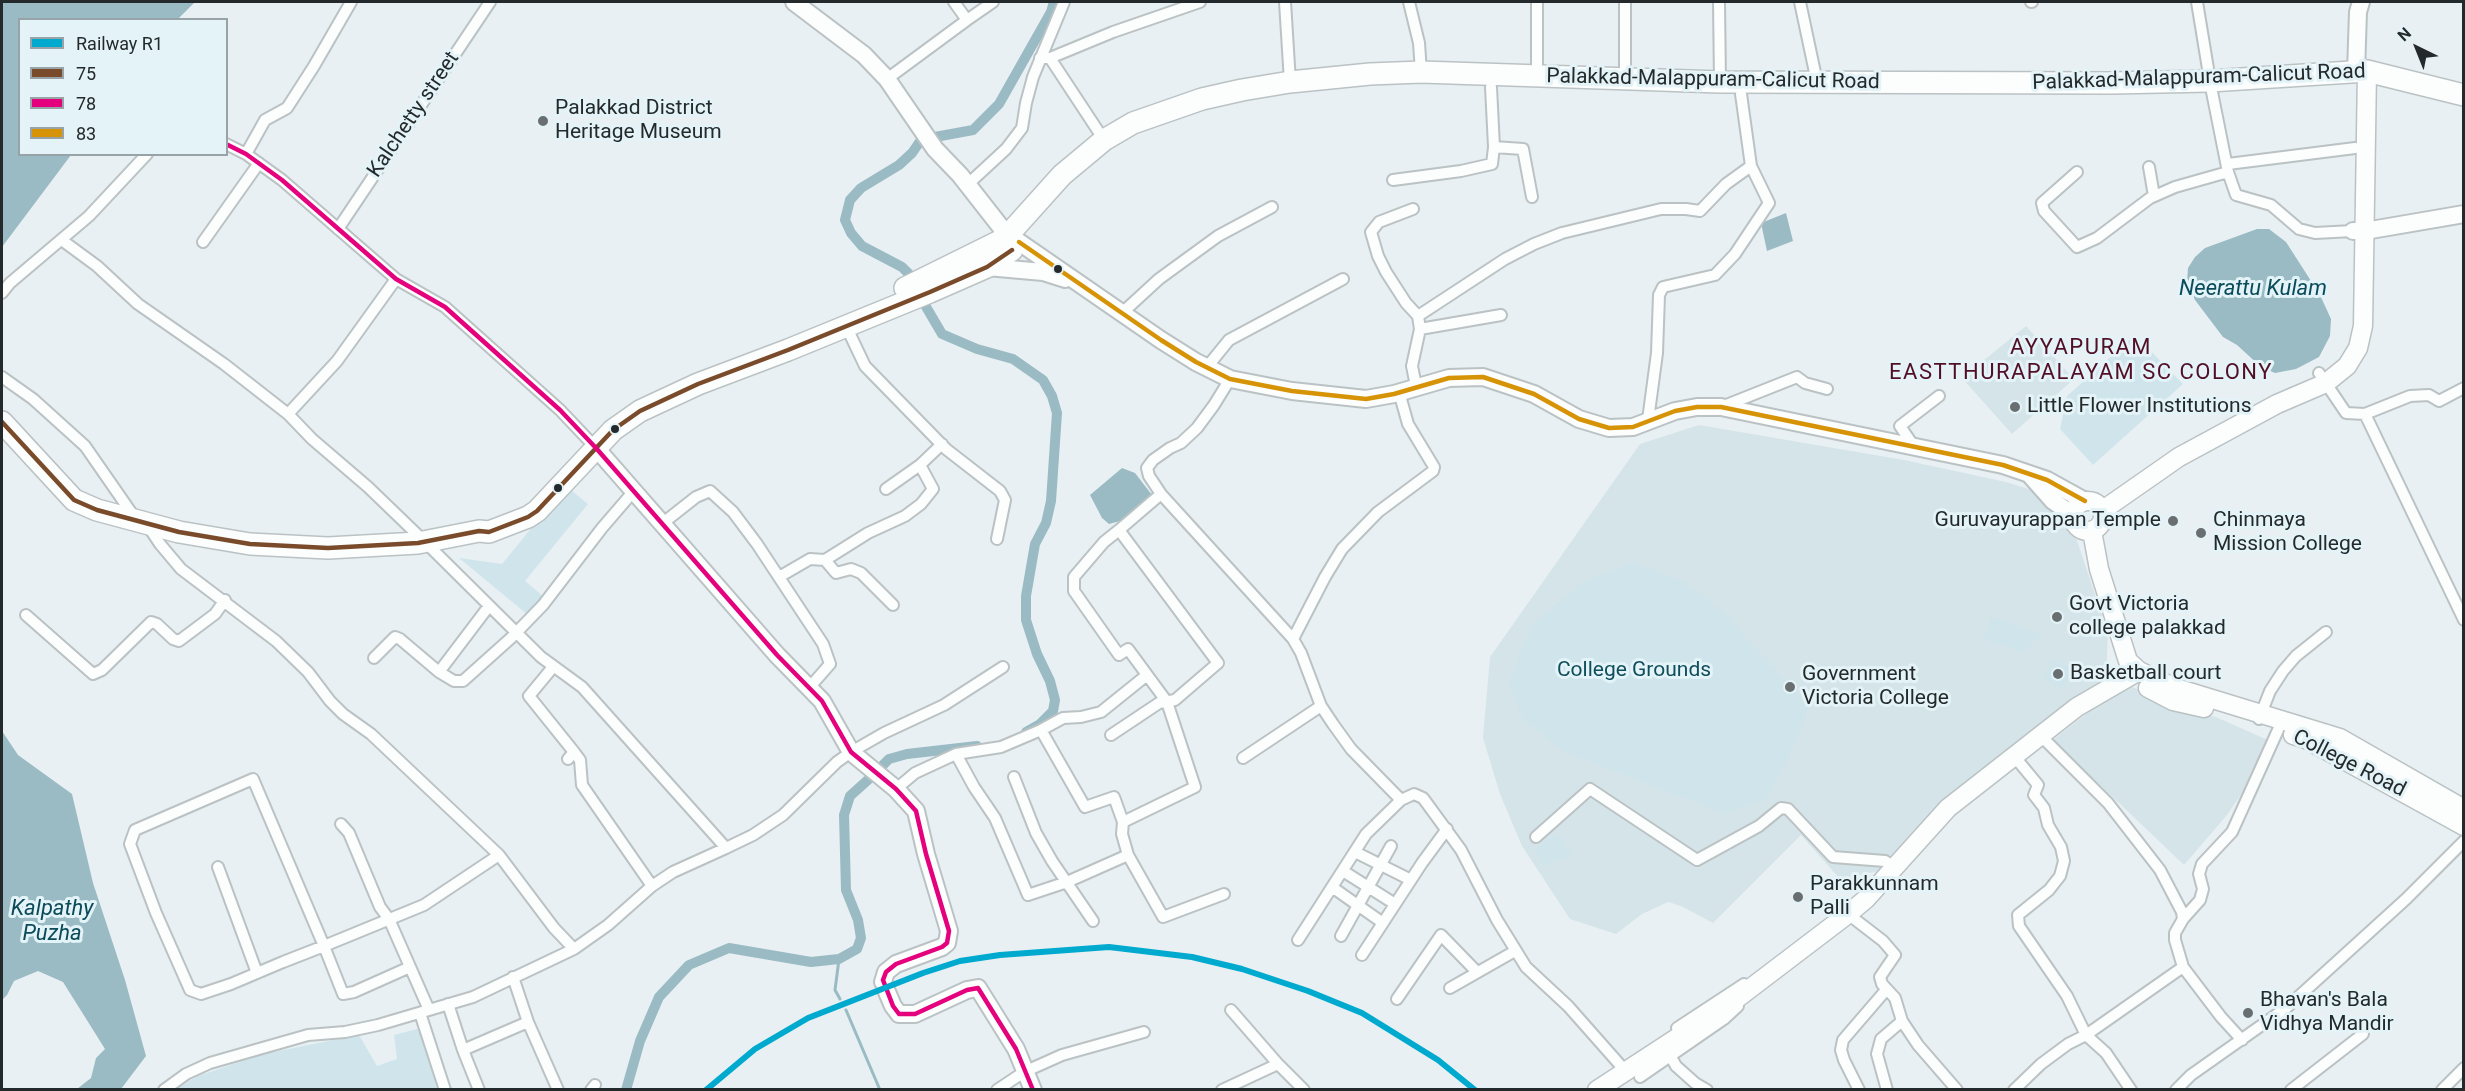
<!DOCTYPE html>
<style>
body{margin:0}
#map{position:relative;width:2465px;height:1091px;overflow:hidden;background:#e8f0f3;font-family:Roboto,sans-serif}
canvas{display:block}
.frame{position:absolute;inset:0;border:3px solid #242a2b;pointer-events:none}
.legend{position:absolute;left:18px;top:18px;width:210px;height:138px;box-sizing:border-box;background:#e3f3f8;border:2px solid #97a3a6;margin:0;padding:8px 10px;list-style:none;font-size:18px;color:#242a2b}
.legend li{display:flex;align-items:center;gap:12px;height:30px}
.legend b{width:30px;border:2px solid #97a3a6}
.north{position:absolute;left:2387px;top:18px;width:60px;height:60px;-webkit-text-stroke:4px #e3f3f8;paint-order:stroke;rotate:317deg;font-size:16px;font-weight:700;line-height:24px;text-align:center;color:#242a2b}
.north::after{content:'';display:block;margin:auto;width:21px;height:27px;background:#242a2b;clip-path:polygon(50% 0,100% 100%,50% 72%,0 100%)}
</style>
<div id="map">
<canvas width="2465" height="1091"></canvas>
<div class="frame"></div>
<ul class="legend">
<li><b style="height:8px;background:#00a9ce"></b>Railway R1</li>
<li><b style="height:8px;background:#7a4b2a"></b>75</li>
<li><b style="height:8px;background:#e5007d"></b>78</li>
<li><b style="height:8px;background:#d79306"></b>83</li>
</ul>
<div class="north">N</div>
</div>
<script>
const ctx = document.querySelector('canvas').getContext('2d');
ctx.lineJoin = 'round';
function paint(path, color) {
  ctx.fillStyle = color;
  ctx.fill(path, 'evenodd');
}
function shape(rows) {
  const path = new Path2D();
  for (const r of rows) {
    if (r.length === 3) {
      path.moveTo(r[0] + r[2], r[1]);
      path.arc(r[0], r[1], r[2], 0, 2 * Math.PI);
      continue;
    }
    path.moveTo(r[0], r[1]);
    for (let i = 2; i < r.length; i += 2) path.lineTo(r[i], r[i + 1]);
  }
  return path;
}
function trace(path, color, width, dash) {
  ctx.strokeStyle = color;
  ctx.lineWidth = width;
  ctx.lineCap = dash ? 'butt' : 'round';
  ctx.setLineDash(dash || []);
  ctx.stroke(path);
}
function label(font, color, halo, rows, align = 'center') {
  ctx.font = font + ' Roboto,sans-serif';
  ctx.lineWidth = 6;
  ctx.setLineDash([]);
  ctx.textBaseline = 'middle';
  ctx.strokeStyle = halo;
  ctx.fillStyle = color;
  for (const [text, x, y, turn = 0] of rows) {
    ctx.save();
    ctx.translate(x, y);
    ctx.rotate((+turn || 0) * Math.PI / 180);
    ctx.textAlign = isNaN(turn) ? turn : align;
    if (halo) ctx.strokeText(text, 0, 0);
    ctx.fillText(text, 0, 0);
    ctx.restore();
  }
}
const built = shape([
 [2026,326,2074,379,2012,434,1962,378],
 [1699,425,1904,460,2006,482,2045,494,2066,508,2108,633,2106,676,1884,870,1840,879,1801,835,1713,923,1681,906,1668,902,1642,914,1616,934,1570,919,1522,846,1500,794,1483,738,1490,657,1640,444],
 [2132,687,2218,718,2270,741,2252,779,2227,815,2184,865,2053,740,2105,699]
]);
const green = shape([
 [2135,335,2183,384,2093,465,2060,429,2067,396],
 [566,486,588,504,525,581,543,596,528,615,459,558,502,564],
 [1633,563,1681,580,1725,614,1808,708,1788,758,1765,799,1724,813,1565,752,1522,717,1510,682,1524,645,1538,620,1585,581],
 [1992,617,2041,635,2022,652,1984,638],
 [2053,660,2073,669,2064,688,2044,680],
 [1560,836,1564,846,1574,857,1559,859,1544,866,1535,850,1546,839],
 [421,1028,437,1090,173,1090,198,1076,263,1054,359,1035,377,1066,397,1059,394,1035]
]);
const water = shape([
 [2,2,195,2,178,19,20,20,20,154,71,155,2,247],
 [1786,213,1793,241,1767,251,1761,223],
 [2257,229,2269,229,2286,242,2320,295,2331,319,2330,336,2319,357,2296,369,2275,373,2261,367,2237,345,2223,337,2195,300,2187,282,2188,268,2195,257,2205,248],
 [1122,468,1135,473,1152,495,1124,520,1109,524,1102,518,1090,495],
 [2,731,18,755,72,794,93,883,125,980,146,1056,121,1089,77,1089,91,1078,96,1058,105,1049,63,982,38,971,14,981,7,995,2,1000]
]);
const stream = shape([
 [839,959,835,990,840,999],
 [846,1010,880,1090]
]);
const canal = shape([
 [935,137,973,130,999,104,1051,12,1054,2],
 [909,274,902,267,862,246,851,233,845,220,850,200,861,188,899,165,912,153,921,140],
 [925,305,942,334,977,349,1013,359,1043,380,1052,396,1057,413,1051,501,1046,523,1035,544,1026,596,1026,620,1037,654,1050,681,1055,700,1053,711,1040,724,1026,732],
 [883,765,889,759,907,754,977,746],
 [626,1090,640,1041,659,997,689,965,729,948,811,962,839,959,857,949,861,938,858,920,846,890,844,815,850,796,870,778]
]);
const street = shape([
 [1285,2,1290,82],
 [1409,2,1419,43,1421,72],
 [1625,2,1625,79],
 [1719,2,1720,82],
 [1800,2,1817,82],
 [2031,2,2032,2],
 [2197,2,2210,81],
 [967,20,993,2],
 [1040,58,1050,58,1113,32,1200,2],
 [1050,58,1104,140],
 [1537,77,1537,2],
 [887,79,967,20,954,2],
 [1491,87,1494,147,1523,149,1532,197],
 [2212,92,2228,172,2236,195,2271,205,2299,229,2315,233,2353,231],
 [226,144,246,154,282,180,396,279,445,307,560,410,596,448],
 [246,154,265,120,287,108,314,66,351,2],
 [2228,164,2355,148],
 [2149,167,2154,196],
 [2077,172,2042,203,2044,211,2077,247,2097,238,2150,198,2175,187,2228,172],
 [1393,180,1461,171,1492,164,1494,147],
 [967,185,1006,149,1022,128,1026,103,1033,77,1064,2],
 [1413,209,1379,222,1371,232,1378,256,1386,272,1406,303,1418,316,1420,329,1412,366,1416,386],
 [338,229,490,2],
 [63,241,97,266,138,304,224,364,288,414,312,439,368,487,424,541,541,657,582,687,726,848,753,835,783,815,837,762,851,752,884,733,944,705,1003,667],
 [203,242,259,163],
 [2,293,10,283,89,216,147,154],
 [1122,313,1159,279,1218,236,1272,207],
 [1418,316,1505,259,1534,244,1562,233,1661,209,1686,209,1700,211,1726,184,1751,166,1741,94],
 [846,326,865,366,946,449,1000,491,1005,500,997,539],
 [1420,329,1501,315],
 [1207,367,1229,340,1343,279],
 [2319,373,2346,413,2365,414,2410,396,2429,395,2439,401,2464,388],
 [2,377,33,399,85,446,135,518],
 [1230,379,1214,405,1197,428,1181,443,1170,448,1153,460,1147,468,1149,476,1161,494,1293,639,1301,653,1321,706,1333,724,1351,749,1401,800],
 [1724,406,1797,377,1805,383,1827,389],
 [288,414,337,361,396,279],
 [2365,414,2464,620],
 [1648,420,1657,353,1659,295,1663,287,1715,275,1735,254,1769,203,1751,166],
 [1915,448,1900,426,1939,396],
 [886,489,920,465],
 [663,523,696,497,710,491,733,512,757,544,823,644,830,664,809,688],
 [148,526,160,544,181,569,276,641,308,672,330,701,343,714,371,734,499,855],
 [825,560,868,533,905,516,921,504,933,489,920,465,942,444],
 [779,577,810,559,825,560,836,573,851,569,861,573,893,605],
 [26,615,93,674,102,670,151,622,157,624,173,639,179,641,215,614,225,600],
 [1293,639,1325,577,1342,549,1378,512,1433,471,1434,467,1408,424,1399,392],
 [374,658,395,637,400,639,439,672,454,681,463,681,511,638,543,605,602,528,633,492],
 [553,667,529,696,574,752,568,759],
 [439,672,489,606],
 [2259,719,2270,691,2283,671,2296,656,2326,632],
 [1041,730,1085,807,1114,797,1123,822,1195,787,1167,702,1128,649,1119,655,1074,591,1074,577,1104,542,1119,530],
 [1111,735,1159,703,1175,700,1218,663,1119,530,1161,494],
 [574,752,580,760,582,785,652,886],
 [956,754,974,787,995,818,1028,895,1067,882,1128,855,1163,917,1224,894],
 [2014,756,2038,785,2034,795,2044,808,2048,825,2061,847,2064,861,2060,876,2049,890,2018,915,2019,926,2067,996,2086,1035,2106,1053,2131,1090],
 [1243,758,1321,706],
 [1014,777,1036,833,1052,861,1093,921],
 [896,789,915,773,956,754,1001,747,1041,730,1063,718,1081,717,1101,712,1147,675],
 [1123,822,1122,834,1128,855],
 [341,824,349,833,380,907,389,919,429,1010],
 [1536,837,1590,789,1697,860,1759,826,1781,808,1788,809,1833,857,1885,861,1894,867],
 [1355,852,1411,880],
 [218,867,257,973],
 [1343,871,1395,904],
 [1332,887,1383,923],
 [1848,914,1883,941,1895,955,1880,977,1882,984,1895,998,1902,1021,1918,1045,1957,1090],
 [2183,919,2200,900,2203,889,2199,874,2202,864,2232,832,2278,730],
 [1341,936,1391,846],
 [1298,940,1366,834,1401,800,1414,794,1423,798,1461,850,1497,920,1526,967,1568,1006,1621,1066],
 [1362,955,1422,863,1447,829],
 [410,967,354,992,343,994,324,946,253,779,135,830,130,844,156,913,190,990,201,994,231,984,283,962,324,946,424,905,499,855,554,928,574,949],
 [2183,967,2221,1017,2242,1040],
 [513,977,528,1022,558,1090],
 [1450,988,1515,951],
 [1397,999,1441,935,1476,971],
 [448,1004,463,1050,479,1090],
 [1231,1010,1278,1064],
 [420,1013,445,1090],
 [1677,1028,1744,984],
 [463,1050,528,1022],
 [1671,1057,1676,1066,1695,1083,1707,1090],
 [1640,1077,1724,1019,1738,1006],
 [164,1090,186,1074,210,1063,308,1035,345,1032,378,1025,473,997,574,949,608,925,652,886,673,872,726,848],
 [591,1090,595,1085],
 [997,1090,1024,1072,1062,1055,1144,1032],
 [1222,1090,1278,1064,1304,1090],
 [1859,1090,1844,1060,1841,1050,1843,1040,1886,990],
 [1887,1090,1877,1054,1881,1039,1902,1021],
 [2014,1090,2041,1064,2068,1044,2086,1035,2183,967,2175,940,2175,933,2183,919,2182,912,2160,870,2108,803,2041,736],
 [2176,1090,2191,1075,2286,1008,2406,899,2464,841],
 [2291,1090,2363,1034],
 [2442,1090,2464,1068]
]);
const secondary = shape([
 [794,2,864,55,887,79,935,149,960,175,1007,235],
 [2356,72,2358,12,2361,2],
 [2353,231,2365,231,2464,214],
 [1019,242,1161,340,1196,362,1230,379,1292,391,1366,399,1394,394,1449,378,1483,377,1534,394,1579,419,1609,428,1633,427,1675,411,1697,407,1721,407,2003,465,2047,480,2085,501],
 [987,267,1043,272,1065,279],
 [596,448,777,655,822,701,851,752,896,789,916,811,926,854,949,931,947,943,942,947,896,964,886,972,883,982],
 [2030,475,2053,501,2073,515],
 [887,992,893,1006,899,1014,915,1014,967,990,978,988,1016,1049,1033,1090]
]);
const primary = shape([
 [2088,516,15],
 [2103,510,2179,457,2277,404,2326,383,2347,366,2358,348,2363,326,2367,71],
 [2092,531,2099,569,2128,661,2139,671,2173,687,2340,738,2464,809],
 [2148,688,2173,701,2204,708],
 [2293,735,2306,739,2464,826],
 [1597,1090,1735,1000,1848,914,1866,899,1948,808,2077,707,2139,671]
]);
const highway = shape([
 [1009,234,1062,175,1104,140,1133,123,1202,99,1242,90,1290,82,1370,74,1421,72,1720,82,2112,83,2210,81,2367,71,2464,95],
 [905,288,1002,240],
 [2,422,74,500,97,510,179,532,250,544,328,548,418,543,479,531,489,532,528,517,537,511,613,430,640,411,698,384,788,350,930,292,987,267,1012,250]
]);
const bus1 = shape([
 [2,422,74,500,97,510,179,532,250,544,328,548,418,543,479,531,489,532,528,517,537,511,613,430,640,411,698,384,788,350,930,292,987,267,1012,250]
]);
const bus2 = shape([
 [226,144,246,154,282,180,396,279,445,307,560,410,596,448,777,655,822,701,851,752,896,789,916,811,926,854,949,931,947,943,942,947,896,964,886,972,883,980,893,1006,899,1014,915,1014,967,990,978,988,1016,1049,1033,1090]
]);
const bus3 = shape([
 [1019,242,1161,340,1196,362,1230,379,1292,391,1366,399,1394,394,1449,378,1483,377,1534,394,1579,419,1609,428,1633,427,1675,411,1697,407,1721,407,2003,465,2047,480,2085,501]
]);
const rail1 = shape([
 [706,1090,755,1049,808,1018,923,973,960,961,1000,955,1109,947,1192,957,1242,969,1308,991,1362,1013,1438,1060,1475,1090]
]);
const markers = [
 [543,121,6,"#696f71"],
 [1058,269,5,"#242a2b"],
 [2015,407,6,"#696f71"],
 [615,429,5,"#242a2b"],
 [558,488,5,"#242a2b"],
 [2173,521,6,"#696f71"],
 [2201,533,6,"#696f71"],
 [2057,617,6,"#696f71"],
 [2058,674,6,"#696f71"],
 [1790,687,6,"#696f71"],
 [1798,897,6,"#696f71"],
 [2248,1013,6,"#696f71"]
];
const streetNames = [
 ["Palakkad-Malappuram-Calicut Road",2199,78,-2],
 ["Palakkad-Malappuram-Calicut Road",1713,80,1],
 ["Kalchetty street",414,115,-56],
 ["College Road",2349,764,27]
];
const poiNames = [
 ["Palakkad District",555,109],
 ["Heritage Museum",555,133],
 ["Little Flower Institutions",2027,407],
 ["Guruvayurappan Temple",2161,521,"right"],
 ["Chinmaya",2213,521],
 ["Mission College",2213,545],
 ["Govt Victoria",2069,605],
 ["college palakkad",2069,629],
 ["Basketball court",2070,674],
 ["Government",1802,675],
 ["Victoria College",1802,699],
 ["Parakkunnam",1810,885],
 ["Palli",1810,909],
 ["Bhavan's Bala",2260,1001],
 ["Vidhya Mandir",2260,1025]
];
const parkNames = [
 ["College Grounds",1634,671]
];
const waterNames = [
 ["Neerattu Kulam",2253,289],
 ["Kalpathy",52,909],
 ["Puzha",52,934]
];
const neighbourhoodNames = [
 ["AYYAPURAM",2081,348],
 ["EASTTHURAPALAYAM SC COLONY",2081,373]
];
paint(built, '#d4e4e9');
paint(green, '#cfe5eb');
paint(water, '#9abbc3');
trace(stream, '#9abbc3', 3);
trace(canal, '#9abbc3', 10);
trace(street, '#bbc2c4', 14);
trace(secondary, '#bbc2c4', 20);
trace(primary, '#bbc2c4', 21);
trace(highway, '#bbc2c4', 24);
trace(street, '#fcfdfd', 10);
trace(secondary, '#fcfdfd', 16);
trace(primary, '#fcfdfd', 18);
trace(highway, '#fcfdfd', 21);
trace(bus1, '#7a4b2a', 4.5);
trace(bus2, '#e5007d', 4.5);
trace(bus3, '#d79306', 4.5);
trace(rail1, '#00a9ce', 6);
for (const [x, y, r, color] of markers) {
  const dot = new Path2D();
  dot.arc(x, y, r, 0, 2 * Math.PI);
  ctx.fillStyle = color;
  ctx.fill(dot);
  trace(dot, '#e3f3f8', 2);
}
label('21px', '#242a2b', '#e3f3f8', streetNames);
label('21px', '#242a2b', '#e3f3f8', poiNames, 'left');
label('21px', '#0f4e5b', '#e3f3f8', parkNames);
label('italic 22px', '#0b4b59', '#e3f3f8', waterNames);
ctx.letterSpacing = '1.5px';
label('22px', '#520e25', '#e3f3f8', neighbourhoodNames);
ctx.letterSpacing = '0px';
</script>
